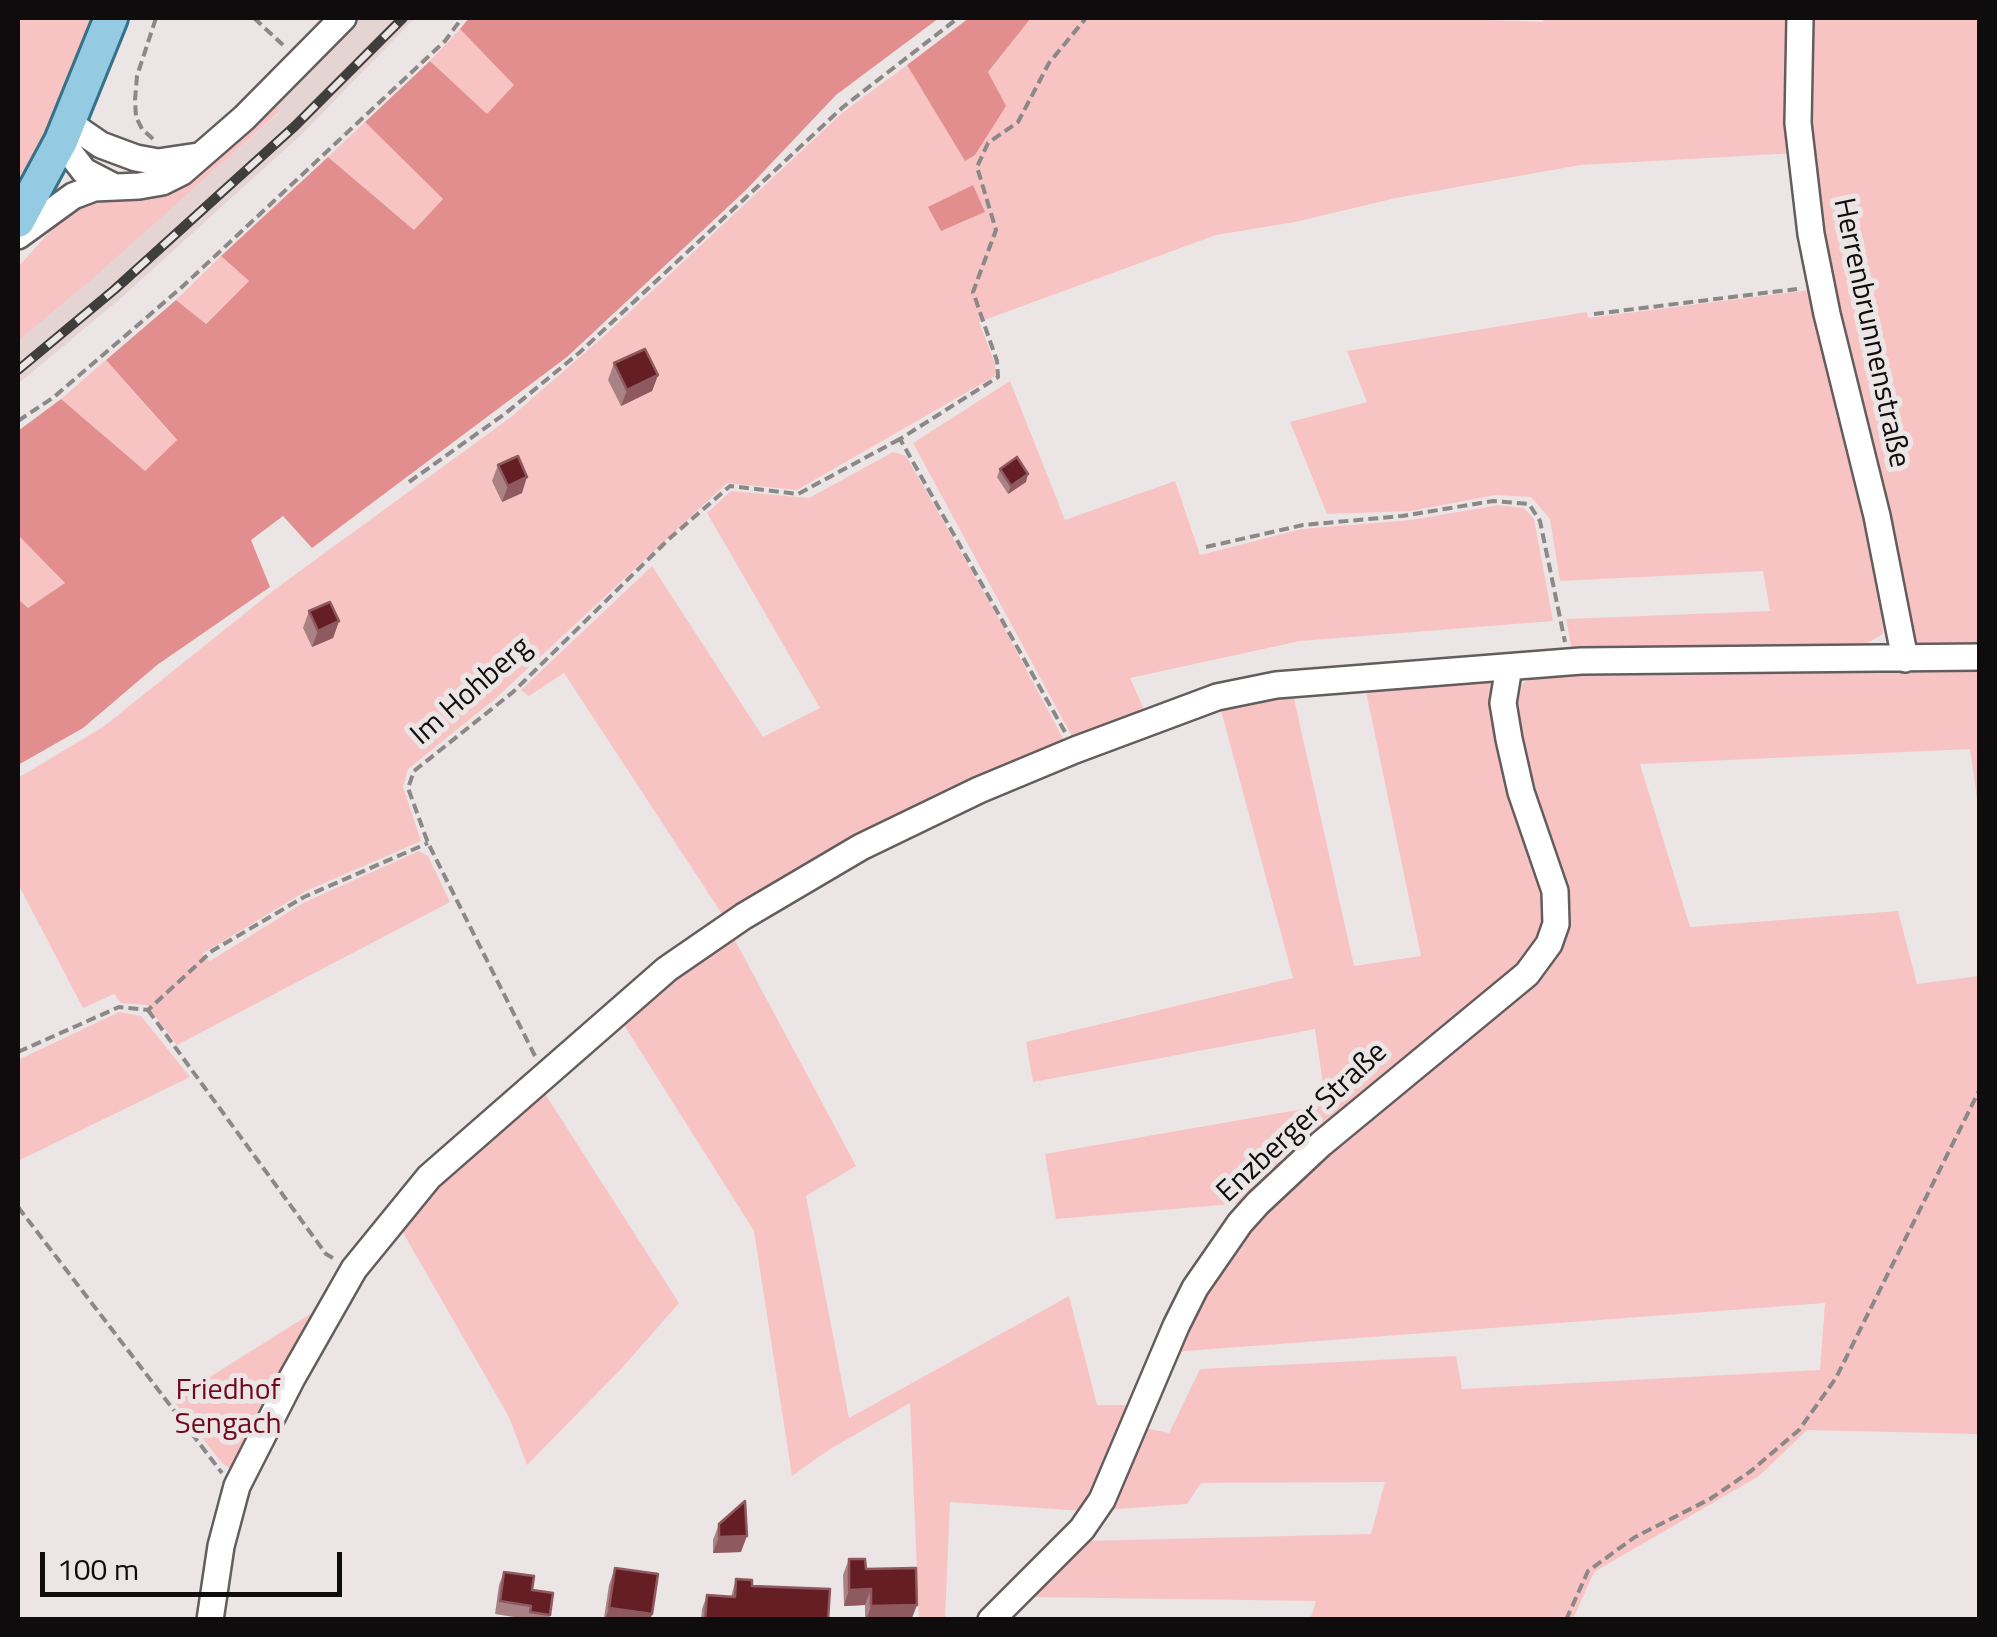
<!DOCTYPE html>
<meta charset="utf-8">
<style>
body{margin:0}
#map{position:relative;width:1997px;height:1637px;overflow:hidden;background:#ece5e5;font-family:"Titillium Web",sans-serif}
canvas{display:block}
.frame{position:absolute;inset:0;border:20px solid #0e0c0c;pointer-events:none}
.scale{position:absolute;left:40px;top:1552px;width:302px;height:45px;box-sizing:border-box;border:5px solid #0e0c0c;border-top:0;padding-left:12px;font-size:30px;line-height:35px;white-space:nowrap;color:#0e0c0c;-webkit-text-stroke:8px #ece5e5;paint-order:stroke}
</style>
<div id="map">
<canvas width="1997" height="1637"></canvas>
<div class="frame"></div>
<div class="scale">100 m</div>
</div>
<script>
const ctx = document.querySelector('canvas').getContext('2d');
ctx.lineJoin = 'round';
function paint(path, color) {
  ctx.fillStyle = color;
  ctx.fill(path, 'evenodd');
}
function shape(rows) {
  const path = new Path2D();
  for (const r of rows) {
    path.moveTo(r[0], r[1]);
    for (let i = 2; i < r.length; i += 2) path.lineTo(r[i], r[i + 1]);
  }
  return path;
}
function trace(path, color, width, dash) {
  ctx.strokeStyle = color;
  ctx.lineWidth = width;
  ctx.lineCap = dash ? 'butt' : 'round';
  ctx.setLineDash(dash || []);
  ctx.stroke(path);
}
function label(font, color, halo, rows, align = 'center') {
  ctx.font = font + ' "Titillium Web",sans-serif';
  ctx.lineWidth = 10;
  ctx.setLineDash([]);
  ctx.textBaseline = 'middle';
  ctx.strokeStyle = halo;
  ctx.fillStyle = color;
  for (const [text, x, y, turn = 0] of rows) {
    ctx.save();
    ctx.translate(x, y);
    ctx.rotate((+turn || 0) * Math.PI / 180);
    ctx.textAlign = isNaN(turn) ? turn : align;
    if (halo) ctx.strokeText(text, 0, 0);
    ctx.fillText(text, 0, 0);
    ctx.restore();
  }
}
const built = shape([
 [360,18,415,18,303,133,121,298,18,384,18,341,280,112,274,105]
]);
const green = shape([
 [18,18,98,18,83,57,18,190],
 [1031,18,1434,18,1543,22,1544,18,1794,18,1797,153,1580,165,1396,198,1295,222,1216,235,979,322,995,364,995,376,797,490,727,483,496,698,408,769,403,787,421,841,306,891,202,954,210,961,303,903,419,851,428,856,450,902,177,1045,147,1005,121,1003,114,994,83,1008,18,884,18,778,103,727,274,590,511,417,604,336,842,113,907,65,965,160,988,72],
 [1812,18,1979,18,1979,648,1924,651,1909,641,1861,424,1809,159],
 [460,29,515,85,487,115,430,61],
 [274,105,280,111,99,273,18,341,18,267,63,217,79,205],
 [365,122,443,199,414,230,328,157],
 [221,256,249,281,205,324,176,300],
 [1810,290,1886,607,1883,634,1859,648,1572,650,1566,619,1770,611,1763,571,1560,581,1550,519,1531,497,1495,495,1411,511,1327,514,1290,422,1367,402,1347,351,1587,312,1588,318],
 [106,360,177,441,144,472,61,399],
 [1010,381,1065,520,1175,481,1200,555,1302,529,1411,520,1498,505,1524,508,1534,519,1553,621,1300,641,1130,678,1147,716,1074,740,913,443],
 [893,452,906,456,1003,626,1066,744,726,920,564,673,529,696,521,690,652,566,763,737,820,708,707,513,731,491,809,498],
 [18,535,65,583,28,608,18,599],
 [1979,665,1979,813,1970,749,1640,764,1690,927,1898,911,1917,984,1979,976,1979,1434,1807,1430,1759,1476,1594,1572,1573,1619,1310,1620,1316,1601,1033,1597,1084,1541,1371,1534,1385,1482,1201,1483,1187,1504,1104,1510,1145,1428,1169,1433,1200,1369,1456,1356,1462,1389,1820,1370,1825,1303,1172,1352,1222,1259,1277,1192,1554,958,1515,712,1523,683,1549,672],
 [1487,674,1495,685,1547,912,1537,945,1513,973,1244,1203,1056,1219,1045,1154,1326,1105,1315,1029,1033,1082,1026,1042,1293,978,1219,703,1292,690,1354,966,1421,956,1364,682],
 [730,931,856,1166,806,1196,849,1418,1069,1296,1097,1405,1131,1405,1084,1511,950,1502,945,1619,919,1619,910,1403,830,1449,792,1476,754,1231,619,1017],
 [119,1012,141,1016,190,1077,18,1161,18,1060],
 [540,1086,679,1303,622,1368,527,1465,509,1417,398,1224],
 [315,1311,318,1315,236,1473,221,1462,173,1400]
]);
const forest = shape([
 [469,18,939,18,836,95,746,190,567,357,312,548,283,516,251,540,270,587,157,665,83,728,18,765,18,599,28,608,65,583,18,535,18,431,61,399,145,471,177,440,106,360,176,300,206,324,249,281,221,256,328,157,414,230,443,199,365,122,430,61,487,114,514,85,460,29],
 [969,18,1031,18,988,72,1006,106,975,155,965,161,907,65],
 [973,185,985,212,941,231,928,207]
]);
const path = shape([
 [254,18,283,45],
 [153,139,142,129,136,117,135,100,137,76,156,18],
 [1594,314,1797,289],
 [18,421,54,397,182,287,445,41,462,18],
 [409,482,506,413,579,353,843,107,958,18],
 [1206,547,1303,525,1402,516,1493,501,1529,504,1540,521,1565,642],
 [1065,732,900,439,998,377,997,361,973,292,996,230,977,167,988,143,1018,122,1049,63,1086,18],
 [148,1010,326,1254,333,1258],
 [18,1052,119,1007,148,1010,212,951,304,897,428,843],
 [535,1056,428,843,408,788,414,771,513,692,670,538,730,486,798,494,900,439],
 [18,1207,222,1473],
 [1566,1620,1588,1571,1635,1537,1710,1499,1751,1471,1799,1430,1836,1378,1980,1089]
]);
const minor = shape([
 [1800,18,1798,123,1811,234,1827,314,1877,516,1905,659],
 [69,123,101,145,136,158,158,162,198,156],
 [61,141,84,171,111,185],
 [18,236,73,196,94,188,139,186,162,182,182,172,244,118,343,18],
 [210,1620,221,1546,237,1486,292,1378,354,1269,429,1177,667,969,744,916,861,847,979,790,1075,750,1217,697,1276,685,1581,661,1980,657],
 [991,1620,1082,1529,1102,1500,1176,1326,1195,1288,1240,1223,1258,1203,1321,1144,1527,974,1549,944,1556,924,1555,891,1521,792,1509,739,1503,703,1509,667]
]);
const major = shape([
 [18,221,61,141,111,18]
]);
const rail = shape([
 [18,370,114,290,295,126,403,18]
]);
const wall = shape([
 [614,363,658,375,652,391,621,406,608,380],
 [498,465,522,493,502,502,492,481],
 [1000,469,1026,482,1008,494,997,477],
 [309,611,339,621,333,638,312,647,303,628],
 [719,1524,741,1552,713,1553,713,1540],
 [849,1559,866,1569,917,1605,911,1620,865,1620,865,1605,844,1606,843,1575],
 [615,1568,652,1614,650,1620,598,1620,604,1618,609,1585],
 [504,1572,532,1590,550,1615,548,1620,526,1619,495,1614,499,1585],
 [736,1579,752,1586,828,1620,701,1620,702,1609,707,1595,731,1597]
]);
const shadedWall = shape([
 [658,375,652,391,621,406,627,390],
 [1028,474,1026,482,1008,494,1011,486],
 [527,477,522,493,502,502,508,486],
 [339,621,333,638,312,647,318,631],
 [747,1536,741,1552,713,1553,719,1537],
 [871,1589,865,1605,844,1606,849,1590],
 [917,1605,911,1620,866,1620,871,1606],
 [609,1608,652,1614,650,1620,605,1620]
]);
const building = shape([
 [645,349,658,375,627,390,614,363,645,349],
 [518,456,527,477,508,486,498,465,518,456],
 [1017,457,1028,474,1011,486,1000,469,1017,457],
 [330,602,339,621,318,631,309,611,330,602],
 [745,1501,747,1536,719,1537,719,1524,745,1501],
 [849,1559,865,1559,866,1569,916,1568,917,1605,871,1606,871,1589,849,1590,849,1559],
 [615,1568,658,1574,652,1614,609,1608,615,1568],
 [504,1572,534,1576,532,1590,553,1593,550,1615,530,1612,531,1606,500,1601,504,1572],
 [736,1579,752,1580,752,1586,830,1589,828,1620,705,1620,707,1595,735,1597,736,1579]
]);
const streetNames = [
 ["Herrenbrunnenstraße",1870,333,78],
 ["Im Hohberg",472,692,-41],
 ["Enzberger Straße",1303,1123,-43]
];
const parkNames = [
 ["Friedhof",228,1392],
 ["Sengach",228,1426]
];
paint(built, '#e4d5d4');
paint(green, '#f7c4c3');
paint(forest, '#e28e8f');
trace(minor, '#635d5d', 30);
trace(major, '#36718a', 38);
trace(path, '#8c8888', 4, [10, 5]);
trace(minor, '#fff', 25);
trace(major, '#94cbe2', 32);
trace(rail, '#403d3d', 10);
trace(rail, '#ece5e5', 6, [19]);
paint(wall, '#a98285');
paint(shadedWall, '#8e5a5f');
paint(building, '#661e25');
trace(building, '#8e5a5f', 2.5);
label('30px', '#0e0c0c', '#ece5e5', streetNames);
label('30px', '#6f081d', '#ece5e5', parkNames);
</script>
